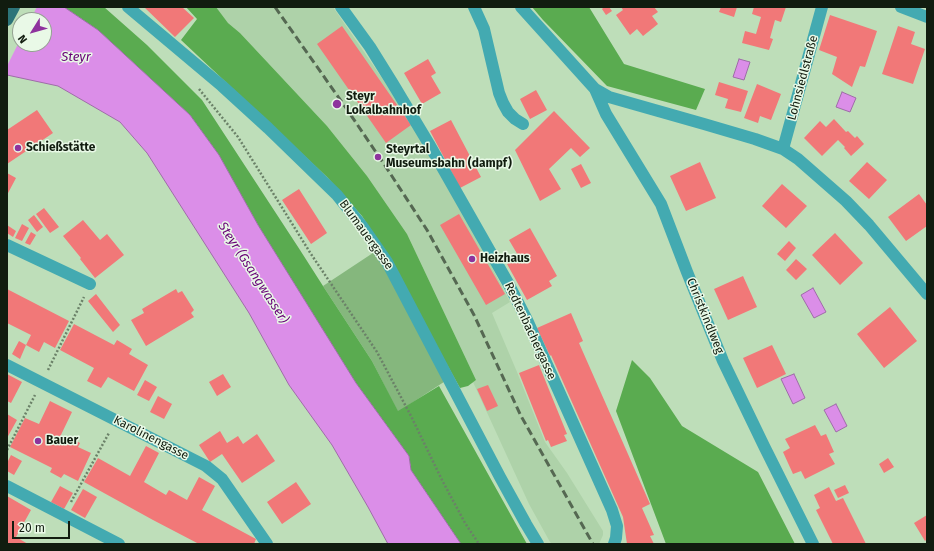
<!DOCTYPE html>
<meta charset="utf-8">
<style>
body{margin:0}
#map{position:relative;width:934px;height:551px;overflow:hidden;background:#bedeb9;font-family:"Fira Sans",sans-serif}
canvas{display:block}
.frame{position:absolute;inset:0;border:8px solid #111c0f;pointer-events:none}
.north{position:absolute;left:12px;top:12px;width:40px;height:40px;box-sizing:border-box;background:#e9f9e7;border:1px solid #93a191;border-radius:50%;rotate:233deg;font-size:11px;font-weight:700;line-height:16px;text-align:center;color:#111c0f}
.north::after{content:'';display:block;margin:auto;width:14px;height:18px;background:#8e339d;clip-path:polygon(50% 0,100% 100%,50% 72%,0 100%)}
.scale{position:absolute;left:12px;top:521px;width:58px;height:18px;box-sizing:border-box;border:2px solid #111c0f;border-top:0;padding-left:5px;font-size:12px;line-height:14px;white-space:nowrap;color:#111c0f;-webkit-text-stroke:3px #e9f9e7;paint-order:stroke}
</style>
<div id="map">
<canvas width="934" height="551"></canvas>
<div class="frame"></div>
<div class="north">N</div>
<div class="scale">20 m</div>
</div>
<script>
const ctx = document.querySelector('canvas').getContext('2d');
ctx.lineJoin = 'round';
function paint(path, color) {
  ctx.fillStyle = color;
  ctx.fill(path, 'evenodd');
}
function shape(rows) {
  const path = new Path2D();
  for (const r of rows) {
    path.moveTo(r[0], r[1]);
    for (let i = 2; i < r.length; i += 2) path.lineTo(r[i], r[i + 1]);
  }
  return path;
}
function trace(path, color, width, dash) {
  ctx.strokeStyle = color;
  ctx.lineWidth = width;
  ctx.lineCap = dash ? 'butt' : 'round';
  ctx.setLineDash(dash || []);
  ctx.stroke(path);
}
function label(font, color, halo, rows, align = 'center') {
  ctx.font = font + ' "Fira Sans",sans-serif';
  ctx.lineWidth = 3;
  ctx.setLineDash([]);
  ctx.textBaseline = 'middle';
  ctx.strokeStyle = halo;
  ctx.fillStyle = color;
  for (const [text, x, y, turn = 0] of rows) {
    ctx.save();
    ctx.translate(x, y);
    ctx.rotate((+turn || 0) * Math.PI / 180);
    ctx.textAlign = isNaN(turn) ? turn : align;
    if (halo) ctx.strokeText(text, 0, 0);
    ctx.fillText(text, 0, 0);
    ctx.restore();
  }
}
const built = shape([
 [216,7,333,7,402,107,473,231,510,302,492,313,517,372,545,442,567,473,603,531,603,535,599,544,552,544,550,542,529,504,473,382,476,380,407,234,367,176,327,126,240,33,228,23]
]);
const green = shape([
 [382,247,453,376,398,412,372,361,323,286]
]);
const forest = shape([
 [64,7,104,7,147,45,202,100,300,250,323,286,372,361,398,411,439,386,527,544,461,544,411,470,409,456,356,383,258,225,219,155,190,115,98,30],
 [186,7,216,7,228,23,240,33,327,126,367,176,407,234,476,380,468,386,460,388,382,247,362,216,327,177,181,40,197,19],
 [532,7,589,7,624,64,705,89,696,110,607,86,543,20],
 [632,360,650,378,682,426,758,472,795,544,666,544,616,411]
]);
const water = shape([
 [7,7,64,7,98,30,190,115,219,155,258,225,356,383,409,456,411,470,461,544,388,544,368,507,332,445,289,385,249,313,147,153,120,122,58,86,7,75,7,7],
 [20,20,44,20,44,44,20,44,20,20],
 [739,59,750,62,744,80,733,77,739,59],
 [842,92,856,98,850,112,836,107,842,92],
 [813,288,826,312,814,318,801,295,813,288],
 [794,374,805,398,793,404,781,379,794,374],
 [836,404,847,426,836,432,824,410,836,404]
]);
const pier = shape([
 [7,7,37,7,30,20,20,20,20,40,7,66]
]);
const building = shape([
 [144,7,182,7,194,18,175,37],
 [604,7,609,7,612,11,606,15,602,9],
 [621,7,654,7,658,12,652,16,658,24,643,36,637,29,630,35,616,15,623,10],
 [721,7,737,7,734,17,719,12],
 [754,7,786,7,781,22,775,20,770,38,773,39,769,50,742,43,745,31,756,34,761,17,752,14],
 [830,15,877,31,865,67,860,66,852,87,832,74,837,57,819,50],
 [342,26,411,125,386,143,317,44],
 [898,26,915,32,911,44,925,49,913,84,882,74],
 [428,59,436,73,431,76,441,93,422,104,404,73],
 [719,82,748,91,741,112,725,108,728,99,715,95],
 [757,84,781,94,771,120,760,116,758,123,744,118],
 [536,90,547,110,530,119,520,99],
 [37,110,53,133,7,164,7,130],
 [554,111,590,148,580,157,571,148,549,169,561,189,540,201,515,150],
 [834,119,846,132,848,131,855,138,857,136,864,144,851,156,844,148,845,147,838,140,822,156,804,138,820,121,826,127],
 [451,120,481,177,460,188,430,131],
 [700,162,716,198,686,211,670,176],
 [867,162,887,180,869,199,849,181],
 [581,164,591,183,581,188,571,169],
 [7,173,16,178,7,195],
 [782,184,807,206,786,228,762,206],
 [299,189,327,233,311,244,282,200],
 [919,194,927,205,927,226,906,241,888,217],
 [44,208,59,227,50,233,36,214],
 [459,214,505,294,486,305,440,225],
 [34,215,43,227,37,232,28,220],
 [83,220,100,240,107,234,124,255,95,278,80,259,81,258,63,236],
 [22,224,29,228,22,241,15,238],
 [7,225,16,231,13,237,7,233],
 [530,228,557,276,549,281,552,286,527,300,507,264,519,257,509,240],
 [31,232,36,235,30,245,25,243],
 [835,233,863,263,840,285,812,255],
 [789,241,796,248,785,261,777,254],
 [796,259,807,269,796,280,786,270],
 [743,276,757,307,728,320,714,289],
 [7,289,69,321,55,348,44,342,39,352,26,345,31,335,7,323],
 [176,289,178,293,182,291,194,310,191,313,194,317,146,346,131,320,144,313,142,309],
 [96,294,120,325,113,332,88,301],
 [890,307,917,341,884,368,857,334],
 [571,313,583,341,579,343,650,504,642,508,654,535,650,536,654,544,627,544,623,517,551,355,550,356,537,328],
 [74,324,114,345,117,340,132,349,129,354,148,365,134,391,108,377,101,388,87,381,94,368,60,350],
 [19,341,26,345,20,359,12,354],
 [772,345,786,374,757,388,743,358],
 [539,365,567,434,564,435,567,441,551,447,548,440,546,441,519,373],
 [7,374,22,382,11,403,7,401],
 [223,374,231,387,217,396,209,382],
 [145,380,157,387,149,401,137,395],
 [488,385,498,406,487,411,477,389],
 [158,396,172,404,164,419,150,412],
 [50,401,72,412,59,439,69,444,71,438,80,443,78,447,91,453,78,481,64,474,61,478,50,472,52,468,10,447,25,418,39,424],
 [7,414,17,420,7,438],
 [815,425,821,436,826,434,834,452,829,454,835,464,805,479,801,471,793,474,783,452,790,448,785,439],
 [220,431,227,443,238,436,243,444,257,434,275,461,242,483,222,454,210,462,199,445],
 [146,446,159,453,144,482,166,495,169,490,187,500,199,477,215,486,202,510,256,539,254,544,199,544,153,520,84,482,98,458,130,476],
 [11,455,22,461,14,475,7,471,7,463],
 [888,458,894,467,884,473,879,464],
 [296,482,311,504,282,524,267,502],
 [845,485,849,493,838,498,834,490],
 [60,486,73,493,64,509,51,502],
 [829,487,836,501,843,498,866,544,833,544,816,510,820,508,814,495],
 [83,489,97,497,85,518,71,510],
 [7,496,31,510,16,537,28,544,7,544],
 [927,515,927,539,925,541,914,523]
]);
const path = shape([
 [199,89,238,137,311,254,377,352,411,416,442,480,465,523,479,544],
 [48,370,84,297],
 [7,450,35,395],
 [71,502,109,433]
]);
const minor = shape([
 [128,7,222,86,268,128,337,195,362,226,387,262,500,477,526,524,538,544],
 [341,7,370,47,393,84,429,144,508,283,527,320,612,510,617,526,616,538,614,544],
 [474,7,484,29,499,93,503,103,508,112,515,119,523,124],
 [521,7,595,89,609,97,704,124,755,139,783,149,798,159,846,201,869,225,927,294],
 [901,7,927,17],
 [595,89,606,114,661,204,687,272,723,361,764,446,813,544],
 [783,149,822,7],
 [7,245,90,284],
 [7,365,206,466,222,479,267,544],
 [7,486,119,544]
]);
const major = shape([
 [7,20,14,7]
]);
const rail = shape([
 [275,7,346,108,384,164,427,230,474,315,521,416,593,544]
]);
const markers = [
 [337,104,5,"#8e339d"],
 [18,148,4,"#8e339d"],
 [378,157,4,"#8e339d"],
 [472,259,4,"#8e339d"],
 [38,441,4,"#8e339d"]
];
const streetNames = [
 ["Lohnsiedlstraße",803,78,-75],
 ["Blumauergasse",366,235,54],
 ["Christkindlweg",705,316,68],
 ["Redtenbachergasse",530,331,65],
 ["Karolinengasse",151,438,27]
];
const poiNames = [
 ["Steyr",346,97],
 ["Lokalbahnhof",346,111],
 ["Schießstätte",26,148],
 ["Steyrtal",386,150],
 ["Museumsbahn (dampf)",386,164],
 ["Heizhaus",480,259],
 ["Bauer",46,441]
];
const waterNames = [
 ["Steyr",76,57],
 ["Steyr (Gsangwasser)",253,273,57]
];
paint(built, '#aed2a9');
paint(green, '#85b77d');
paint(forest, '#5aab50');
paint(water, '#db8ee8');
trace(water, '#9e6ca7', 1);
paint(pier, '#bedeb9');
paint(building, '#f17878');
trace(path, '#6b8168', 2.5, [2, 2]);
trace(minor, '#43aab1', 12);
trace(major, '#2c7479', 12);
trace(rail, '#556852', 3, [8, 4]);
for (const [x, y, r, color] of markers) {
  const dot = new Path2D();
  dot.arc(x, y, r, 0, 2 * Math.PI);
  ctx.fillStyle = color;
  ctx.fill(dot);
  trace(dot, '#e9f9e7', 1.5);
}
label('12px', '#111c0f', '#e9f9e7', streetNames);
label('bold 12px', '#111c0f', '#e9f9e7', poiNames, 'left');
label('italic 13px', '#680077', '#e9f9e7', waterNames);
</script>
